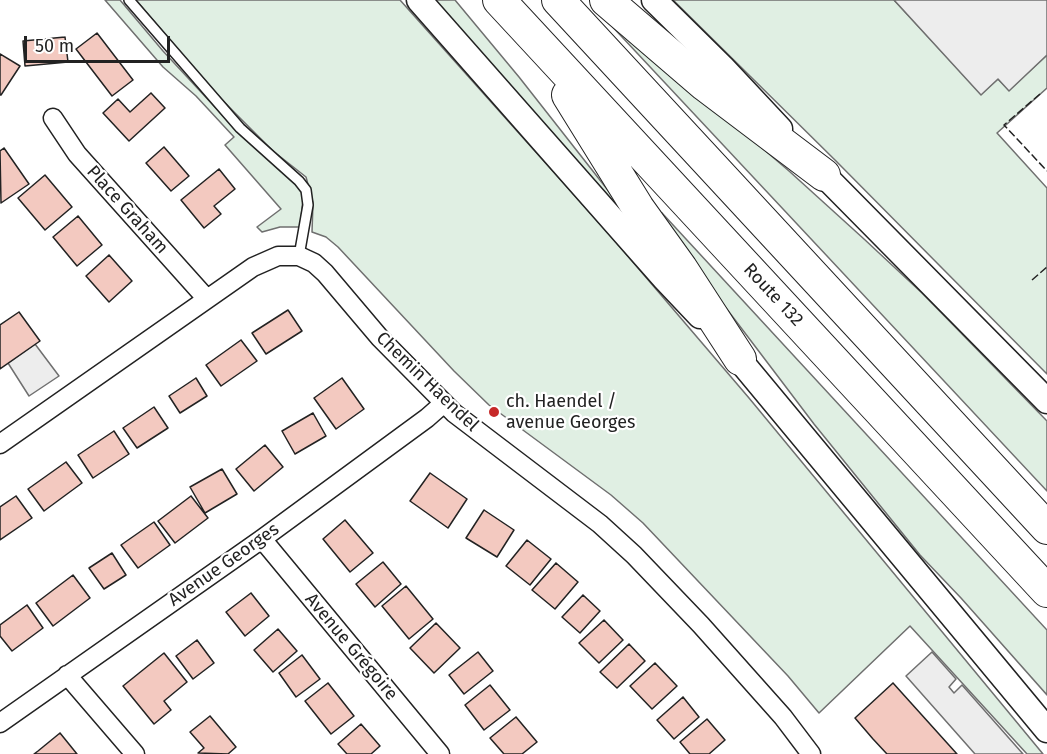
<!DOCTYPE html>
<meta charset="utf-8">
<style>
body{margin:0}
#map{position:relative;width:1047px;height:754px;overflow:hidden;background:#fff;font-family:"Fira Sans",sans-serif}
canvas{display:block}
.scale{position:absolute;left:24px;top:36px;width:146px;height:27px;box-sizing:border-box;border:3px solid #222;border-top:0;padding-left:8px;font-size:18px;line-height:21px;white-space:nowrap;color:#222;-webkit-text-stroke:4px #fff;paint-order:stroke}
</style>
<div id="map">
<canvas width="1047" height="754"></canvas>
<div class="scale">50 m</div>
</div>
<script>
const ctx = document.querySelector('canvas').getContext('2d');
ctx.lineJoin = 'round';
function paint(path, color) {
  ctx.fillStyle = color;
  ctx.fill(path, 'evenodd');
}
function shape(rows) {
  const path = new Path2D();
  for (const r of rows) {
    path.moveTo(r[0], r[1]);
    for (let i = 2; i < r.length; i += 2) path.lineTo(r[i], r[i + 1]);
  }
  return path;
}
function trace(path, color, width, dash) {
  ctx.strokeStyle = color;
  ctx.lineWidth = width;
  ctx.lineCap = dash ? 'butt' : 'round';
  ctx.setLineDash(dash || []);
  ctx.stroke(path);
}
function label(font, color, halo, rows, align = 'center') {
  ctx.font = font + ' "Fira Sans",sans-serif';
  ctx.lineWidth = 4.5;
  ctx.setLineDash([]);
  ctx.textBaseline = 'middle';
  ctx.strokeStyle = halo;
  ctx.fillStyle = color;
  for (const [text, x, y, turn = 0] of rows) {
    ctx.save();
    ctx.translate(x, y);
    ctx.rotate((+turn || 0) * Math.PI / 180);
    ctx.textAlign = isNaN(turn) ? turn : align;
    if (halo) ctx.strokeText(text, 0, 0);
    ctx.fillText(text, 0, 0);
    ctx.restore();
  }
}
const green = shape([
 [105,0,120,0,163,51,239,133,301,189,303,200,300,227,280,227,262,232,257,227,281,209,225,145,234,137,196,96,163,67,105,0],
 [136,0,400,0,609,234,749,398,1043,754,1027,754,910,626,819,713,788,676,643,523,611,495,489,405,454,371,338,247,326,237,312,232,313,203,306,177,273,151,234,112,207,84,136,0],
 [430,0,455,0,519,77,658,254,430,0],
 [673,0,894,0,981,94,998,79,1009,90,1047,55,1047,88,997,133,1047,188,1047,374,835,160,673,0],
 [611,19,789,171,864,239,922,293,1047,421,1047,491,608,22,611,19],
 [662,213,1047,630,1047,695,961,598,920,555,814,424,657,217,662,213]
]);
const parking = shape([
 [894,0,1047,0,1047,55,1009,91,998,79,981,95,894,0],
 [35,344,59,376,29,396,8,363,35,344],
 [932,652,956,679,949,687,954,693,962,685,1023,754,975,754,906,676,932,652]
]);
const building = shape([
 [97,33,133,80,112,96,76,49,97,33],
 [65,37,68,62,25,66,23,41,65,37],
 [0,54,20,66,1,95,0,95,0,54],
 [151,93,165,108,129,141,103,113,118,99,130,112,151,93],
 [164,147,189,176,171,191,146,163,164,147],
 [4,148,29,184,1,203,0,151,4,148],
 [219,169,235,189,214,206,221,214,204,228,181,200,219,169],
 [45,175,72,207,45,230,18,198,45,175],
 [78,216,102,245,77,266,53,237,78,216],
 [109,255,132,281,109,302,86,276,109,255],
 [288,310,302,331,266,354,252,333,288,310],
 [19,312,40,341,0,369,0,325,19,312],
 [241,340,257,361,221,386,206,365,241,340],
 [196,378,207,396,180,413,169,396,196,378],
 [342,378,364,409,336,429,314,398,342,378],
 [154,407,168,428,137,448,123,428,154,407],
 [313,413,326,436,295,454,282,431,313,413],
 [114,431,129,454,93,478,78,455,114,431],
 [265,445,283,467,254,491,236,469,265,445],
 [66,462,82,483,44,511,28,489,66,462],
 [222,469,237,494,205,513,190,487,222,469],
 [430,473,467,499,448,528,410,501,430,473],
 [16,496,32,518,0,540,0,507,16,496],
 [191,496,208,518,175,543,158,521,191,496],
 [484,510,514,530,497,557,466,538,484,510],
 [345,520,373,553,350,572,323,539,345,520],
 [154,522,170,545,138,568,121,545,154,522],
 [527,540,551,559,530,585,506,566,527,540],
 [112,553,126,575,104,589,89,568,112,553],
 [383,562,401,584,375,607,356,584,383,562],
 [556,563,578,582,555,609,532,590,556,563],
 [73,575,90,598,53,626,36,603,73,575],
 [406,586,433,619,409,639,382,606,406,586],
 [251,593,269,616,245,636,226,612,251,593],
 [583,595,600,611,580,633,562,617,583,595],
 [27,605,43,628,12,651,0,636,0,625,27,605],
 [604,620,623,640,599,663,579,643,604,620],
 [436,623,460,648,434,673,410,648,436,623],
 [278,629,297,651,273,672,254,650,278,629],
 [197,640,214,663,193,679,176,656,197,640],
 [629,644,645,661,617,688,600,672,629,644],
 [478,652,493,671,464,694,449,675,478,652],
 [164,653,187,682,164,701,171,710,154,724,123,686,164,653],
 [302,655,320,679,296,697,279,673,302,655],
 [655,663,677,686,652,709,630,686,655,663],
 [328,683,354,716,331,734,305,701,328,683],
 [893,683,957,754,887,754,873,739,855,718,893,683],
 [490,685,510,710,484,730,465,705,490,685],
 [683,697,699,717,674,739,657,720,683,697],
 [210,716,236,747,228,754,198,753,204,748,190,732,210,716],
 [516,717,537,742,522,754,504,754,490,738,516,717],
 [707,719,725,740,709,754,690,754,680,742,707,719],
 [361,724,380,746,371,754,347,754,338,744,361,724],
 [60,733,77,754,34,754,38,751,60,733]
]);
const lane = shape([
 [129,0,240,128,299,181,306,190,308,205,299,256]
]);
const street = shape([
 [53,118,77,154,206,298],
 [0,444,253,267,278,256,299,256,314,263,325,273,380,338,454,413,600,524,634,555,701,625,783,717,811,754],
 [262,539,440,754],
 [67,675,135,754],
 [0,723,262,539,427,418,444,403]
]);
const secondary = shape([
 [419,0,665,279,700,316],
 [654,0,722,67,780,129],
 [812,163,1047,401],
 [728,346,1047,730]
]);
const highway = shape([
 [499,0,1047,591],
 [558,0,1047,528],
 [606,0,705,85,824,175],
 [568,95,638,208,681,268,740,359]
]);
const fence = shape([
 [1040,94,1004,125,1047,171],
 [1032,280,1047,267]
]);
const markers = [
 [494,412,6,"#c62828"]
];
const streetNames = [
 ["Place Graham",127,210,48],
 ["Route 132",773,295,47],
 ["Chemin Haendel",427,382,44],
 ["Avenue Georges",224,565,-35],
 ["Avenue Grégoire",351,647,50]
];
const poiNames = [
 ["ch. Haendel /",506,402],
 ["avenue Georges",506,423]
];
paint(green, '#e0efe3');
trace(green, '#6f6f6f', 1.5);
paint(parking, '#ededed');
trace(parking, '#6f6f6f', 1.5);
paint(building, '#f3c9c0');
trace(building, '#222', 1.5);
trace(lane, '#222', 12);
trace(street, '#222', 21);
trace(secondary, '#222', 27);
trace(highway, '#222', 34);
trace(lane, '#fff', 9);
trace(street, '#fff', 18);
trace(secondary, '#fff', 24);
trace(highway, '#fff', 32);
trace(fence, '#222', 1.5, [8, 3]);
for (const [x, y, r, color] of markers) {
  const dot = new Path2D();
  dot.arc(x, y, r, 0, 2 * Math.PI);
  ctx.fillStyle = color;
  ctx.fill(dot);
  trace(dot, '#fff', 2);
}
label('18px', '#222', '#fff', streetNames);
label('18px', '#222', '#fff', poiNames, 'left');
</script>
